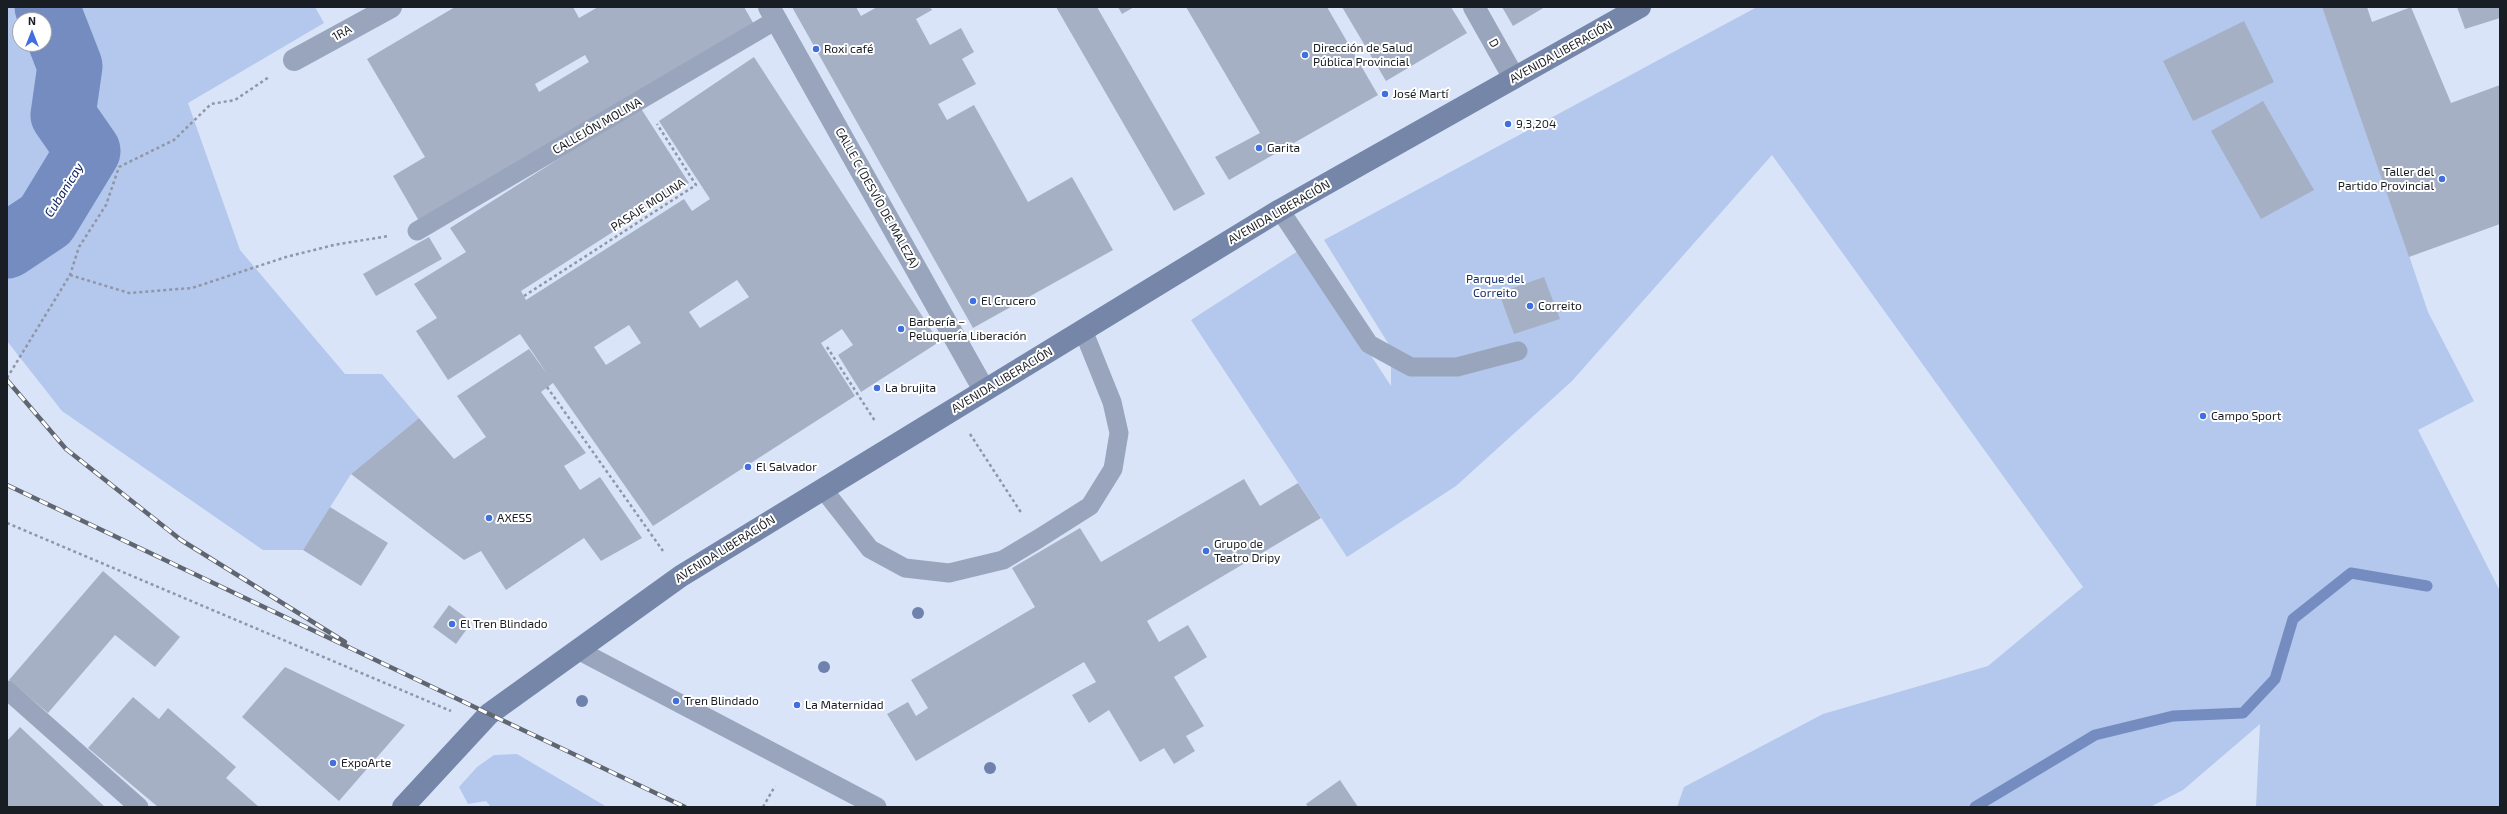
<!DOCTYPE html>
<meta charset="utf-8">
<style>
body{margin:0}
#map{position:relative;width:2507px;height:814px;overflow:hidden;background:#d9e4f9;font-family:"Exo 2",sans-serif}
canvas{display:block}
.frame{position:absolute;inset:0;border:8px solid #191d24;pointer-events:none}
.north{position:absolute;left:12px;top:12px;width:40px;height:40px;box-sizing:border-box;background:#fff;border:1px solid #a3a5a7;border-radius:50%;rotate:0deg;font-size:11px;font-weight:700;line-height:16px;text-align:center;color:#191d24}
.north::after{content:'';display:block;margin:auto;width:14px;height:18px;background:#406fe0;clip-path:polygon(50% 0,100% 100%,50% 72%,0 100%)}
</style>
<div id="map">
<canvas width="2507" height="814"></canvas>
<div class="frame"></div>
<div class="north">N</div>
</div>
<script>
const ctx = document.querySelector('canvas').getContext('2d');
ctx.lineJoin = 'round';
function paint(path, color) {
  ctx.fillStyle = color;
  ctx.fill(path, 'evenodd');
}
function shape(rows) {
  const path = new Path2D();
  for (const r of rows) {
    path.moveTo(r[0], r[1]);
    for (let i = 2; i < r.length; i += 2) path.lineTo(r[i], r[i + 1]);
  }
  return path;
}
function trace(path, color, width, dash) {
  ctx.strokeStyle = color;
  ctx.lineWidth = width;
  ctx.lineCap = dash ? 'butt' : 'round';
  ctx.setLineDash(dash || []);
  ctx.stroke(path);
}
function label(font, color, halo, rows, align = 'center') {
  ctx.font = font + ' "Exo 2",sans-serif';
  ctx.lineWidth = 4;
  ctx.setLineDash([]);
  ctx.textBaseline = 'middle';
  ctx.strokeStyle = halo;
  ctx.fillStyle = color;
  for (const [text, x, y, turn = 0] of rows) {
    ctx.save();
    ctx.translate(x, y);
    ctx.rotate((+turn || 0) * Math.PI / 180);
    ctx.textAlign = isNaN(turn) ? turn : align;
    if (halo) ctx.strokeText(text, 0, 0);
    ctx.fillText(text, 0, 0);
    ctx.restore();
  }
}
const green = shape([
 [7,7,315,7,324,23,188,103,240,250,345,374,382,374,419,418,351,474,303,550,263,550,62,411,7,341],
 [20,20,44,20,44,44,20,44],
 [1757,7,2322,7,2368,134,2428,312,2474,401,2418,430,2500,591,2500,807,2256,807,2260,724,2183,790,2150,807,1677,807,1684,787,1823,714,1988,666,2083,587,1772,155,1572,381,1456,486,1347,557,1191,320,1301,249,1391,386,1391,348,1324,240],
 [517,754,607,807,491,807,486,801,468,804,459,787,477,767,494,755]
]);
const stream = shape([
 [1975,807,2095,735,2173,716,2243,713,2275,679,2293,619,2351,573,2427,586]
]);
const river = shape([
 [7,246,46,220,88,151,63,115,70,66,47,7]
]);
const building = shape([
 [455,7,573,7,579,18,598,7,744,7,755,26,419,221,393,176,425,157,367,59],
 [585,55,589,62,539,92,535,84],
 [792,7,856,7,861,16,877,7,930,7,932,10,916,19,930,45,961,28,974,52,962,59,976,84,938,104,947,120,974,105,1028,202,1072,177,1113,250,973,328],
 [1056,7,1097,7,1205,194,1174,211],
 [1118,7,1134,7,1122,14],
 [1186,7,1327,7,1378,95,1229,180,1215,157,1260,133],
 [1342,7,1451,7,1467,33,1386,81],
 [1502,7,1545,7,1513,26],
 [2322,7,2367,7,2372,22,2411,7,2451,103,2500,85,2500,224,2409,257],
 [2457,7,2500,7,2500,18,2465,29],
 [2244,21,2274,82,2193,121,2163,61],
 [754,57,939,342,861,392,838,355,853,345,842,329,821,343,855,396,653,526,553,383,541,392,586,453,564,466,580,490,600,477,642,538,601,561,584,538,506,590,481,551,464,560,351,474,419,418,454,459,486,437,457,396,529,349,548,375,520,334,448,380,416,331,437,318,414,284,466,252,450,228,640,107,689,183,521,291,526,300,684,199,692,211,710,199,659,121],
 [737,280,749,297,700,328,689,312],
 [629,325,641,343,606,365,594,347],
 [2263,101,2314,190,2261,219,2211,131],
 [429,237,442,259,376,296,363,274],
 [1544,277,1560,319,1514,334,1499,293],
 [1244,479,1260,506,1298,483,1321,518,1147,621,1159,642,1188,625,1207,657,1174,677,1204,726,1186,736,1195,751,1174,764,1164,748,1140,762,1109,710,1089,723,1072,695,1096,682,1084,662,916,761,887,714,908,702,916,716,928,708,911,680,1035,607,1012,568,1080,528,1101,562],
 [330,507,388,543,361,586,303,550],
 [103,571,180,637,155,667,115,635,48,713,9,680],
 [449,605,472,622,456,644,433,627],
 [285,667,405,725,339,801,242,717],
 [133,697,159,719,168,708,236,767,226,778,259,807,158,807,88,748],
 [20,727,105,807,7,807,7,741],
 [1340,780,1358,807,1308,807,1306,804]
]);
const path = shape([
 [70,275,129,293,192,288,286,257,334,245,388,236],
 [524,296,696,185,657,124],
 [827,347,875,421],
 [7,378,70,275,79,247,106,205,119,167,174,140,211,104,235,100,269,77],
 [547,387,663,551],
 [970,434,1022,514],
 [7,523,451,711],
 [763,807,775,786]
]);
const service = shape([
 [1280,210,1369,344,1411,367,1457,367,1518,351],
 [417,231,776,20],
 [823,489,870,549,905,568,949,573,1003,560,1038,539,1090,506,1113,469,1119,433,1112,402,1083,330],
 [578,650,877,807],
 [7,690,139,807]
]);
const minor = shape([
 [1474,7,1514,78],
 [294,60,391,7]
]);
const tertiary = shape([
 [769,7,984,390]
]);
const secondary = shape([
 [403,807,489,714,681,576,1280,210,1640,7]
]);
const rail = shape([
 [7,380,66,449,181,540,345,642],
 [7,485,685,807]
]);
const trees = [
 [918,613],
 [824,667],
 [582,701],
 [990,768]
];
const markers = [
 [816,49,4,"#406fe0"],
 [1305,55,4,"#406fe0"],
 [1385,94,4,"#406fe0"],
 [1508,124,4,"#406fe0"],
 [1259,148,4,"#406fe0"],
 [2442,179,4,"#406fe0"],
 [973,301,4,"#406fe0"],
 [1530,306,4,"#406fe0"],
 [901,329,4,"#406fe0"],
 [877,388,4,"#406fe0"],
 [2203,416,4,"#406fe0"],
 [748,467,4,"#406fe0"],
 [489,518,4,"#406fe0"],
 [1206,551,4,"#406fe0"],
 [452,624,4,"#406fe0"],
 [676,701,4,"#406fe0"],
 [797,705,4,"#406fe0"],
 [333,763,4,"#406fe0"]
];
const streetNames = [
 ["1RA",342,33,-29],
 ["D",1494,43,61],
 ["AVENIDA LIBERACIÓN",1561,52,-29],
 ["CALLEJÓN MOLINA",597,126,-30],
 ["CALLE C (DESVÍO DE MALEZA)",877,198,61],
 ["PASAJE MOLINA",648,205,-33],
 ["AVENIDA LIBERACIÓN",1279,212,-30],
 ["AVENIDA LIBERACIÓN",1002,380,-31],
 ["AVENIDA LIBERACIÓN",725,549,-32]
];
const poiNames = [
 ["Dirección de Salud",1313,48],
 ["Pública Provincial",1313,62],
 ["Roxi café",824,49],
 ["José Martí",1393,94],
 ["9,3,204",1516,124],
 ["Garita",1267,148],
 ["Taller del",2434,172,"right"],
 ["Partido Provincial",2434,186,"right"],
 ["El Crucero",981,301],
 ["Correito",1538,306],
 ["Barbería –",909,322],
 ["Peluquería Liberación",909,336],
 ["La brujita",885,388],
 ["Campo Sport",2211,416],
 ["El Salvador",756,467],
 ["AXESS",497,518],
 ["Grupo de",1214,544],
 ["Teatro Dripy",1214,558],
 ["El Tren Blindado",460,624],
 ["Tren Blindado",684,701],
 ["La Maternidad",805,705],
 ["ExpoArte",341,763]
];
const parkNames = [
 ["Parque del",1495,279],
 ["Correito",1495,293]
];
const waterNames = [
 ["Cubanicay",64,190,-58]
];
paint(green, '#b4c7ec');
trace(stream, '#748cbf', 11);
trace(river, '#748cbf', 65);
paint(building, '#a6b0c5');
trace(path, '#8f97a7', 2.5, [3, 3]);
trace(service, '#99a5bc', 19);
trace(minor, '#99a5bc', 22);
trace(tertiary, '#99a5bc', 22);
trace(secondary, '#7586a8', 22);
trace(rail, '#5f6571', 4.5);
trace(rail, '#fff', 3, [9]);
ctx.fillStyle = '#6f82ad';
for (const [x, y] of trees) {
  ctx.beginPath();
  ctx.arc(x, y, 6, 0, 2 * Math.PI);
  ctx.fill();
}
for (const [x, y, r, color] of markers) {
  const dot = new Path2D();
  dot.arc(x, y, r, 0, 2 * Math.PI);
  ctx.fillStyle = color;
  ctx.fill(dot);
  trace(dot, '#fff', 1.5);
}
label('12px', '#191d24', '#fff', streetNames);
label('12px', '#191d24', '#fff', poiNames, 'left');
label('12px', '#18316f', '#fff', parkNames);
label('italic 13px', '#0d2461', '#fff', waterNames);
</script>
